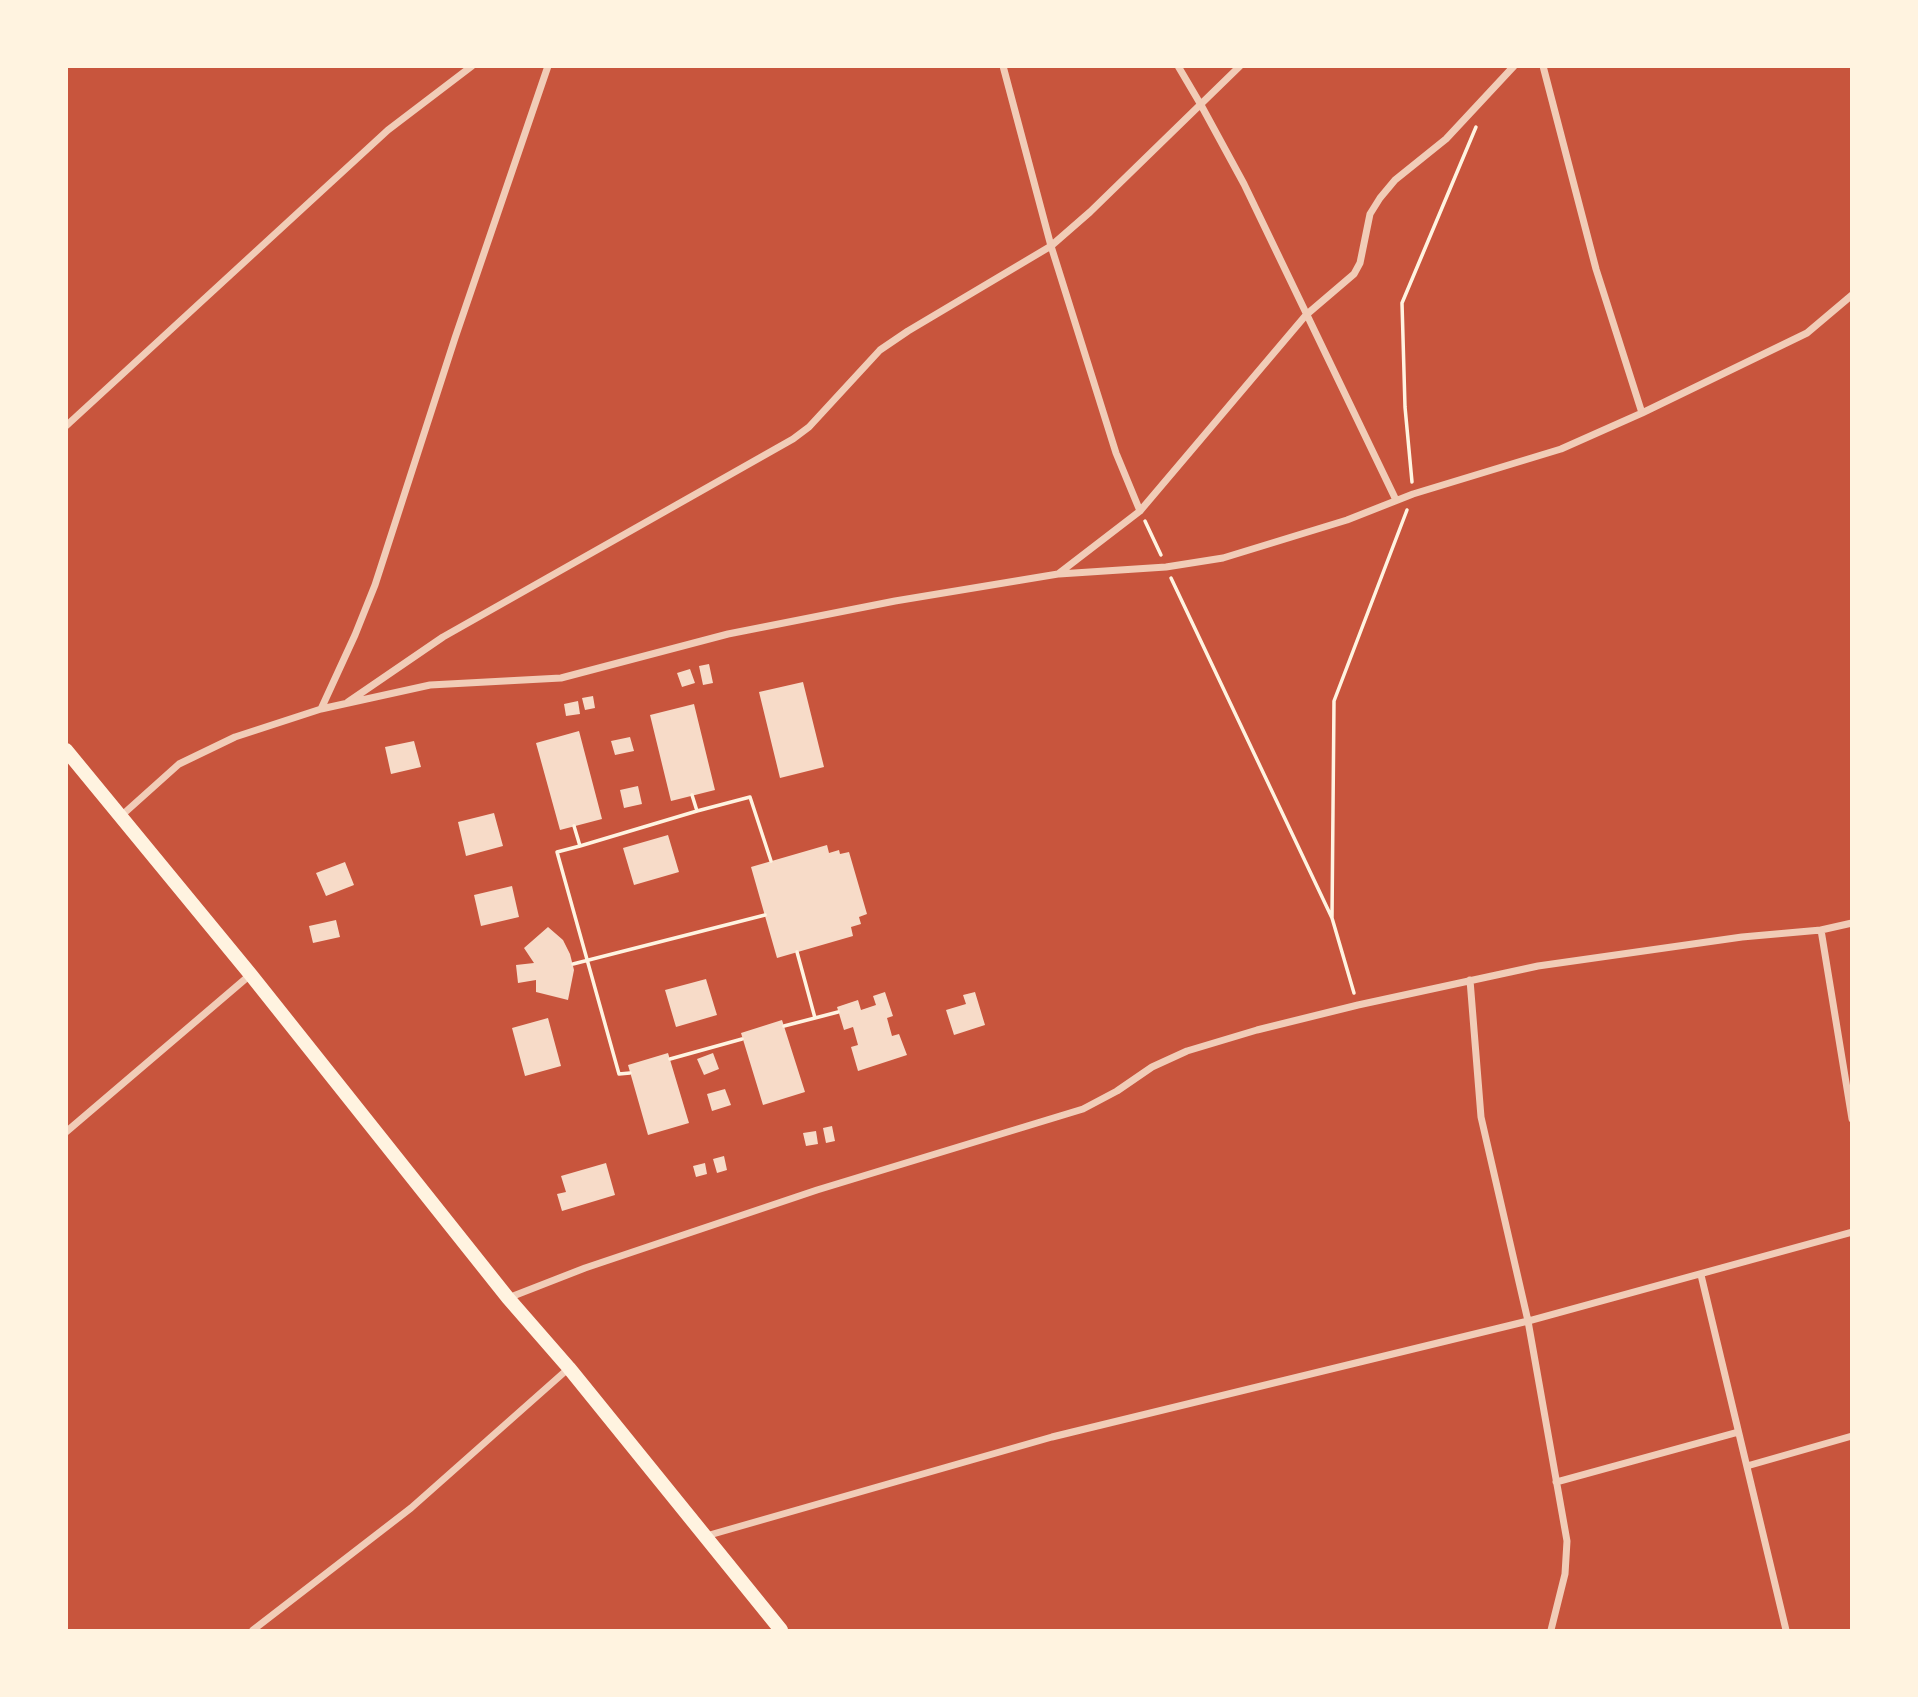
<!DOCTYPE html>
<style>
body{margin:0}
#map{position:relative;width:1918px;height:1697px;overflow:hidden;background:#c8553d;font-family:"Asap Condensed",sans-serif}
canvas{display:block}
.frame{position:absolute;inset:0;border:68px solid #fff3e0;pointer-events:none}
</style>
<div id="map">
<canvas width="1918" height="1697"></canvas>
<div class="frame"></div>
</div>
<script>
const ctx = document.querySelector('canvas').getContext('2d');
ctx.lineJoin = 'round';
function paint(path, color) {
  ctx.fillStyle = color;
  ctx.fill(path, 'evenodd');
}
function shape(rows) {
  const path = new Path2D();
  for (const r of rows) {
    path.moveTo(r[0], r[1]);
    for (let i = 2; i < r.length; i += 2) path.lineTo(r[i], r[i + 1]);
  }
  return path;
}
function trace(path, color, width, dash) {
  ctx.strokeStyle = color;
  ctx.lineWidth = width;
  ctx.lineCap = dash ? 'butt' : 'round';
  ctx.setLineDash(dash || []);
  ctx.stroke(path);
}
const building = shape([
 [709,664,713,683,703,685,699,666],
 [690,669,695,683,682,687,677,673],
 [803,682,824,767,780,778,759,692],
 [593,696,595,708,585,710,582,698],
 [578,701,580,714,566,716,564,704],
 [694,704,715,790,671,801,650,715],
 [579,731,602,819,560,830,536,743],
 [630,737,634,751,615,755,611,741],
 [414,741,421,767,391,774,385,747],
 [638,786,642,804,624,808,620,790],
 [494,813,503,846,466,856,458,822],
 [668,835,679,872,634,885,623,848],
 [827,845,829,853,839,850,840,854,849,852,867,914,859,917,861,924,851,927,853,936,777,958,751,867],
 [345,862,354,885,326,896,316,873],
 [512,886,519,917,481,926,474,895],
 [336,920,340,937,313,943,309,926],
 [548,927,563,940,570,954,574,970,568,1000,536,992,536,980,518,983,516,965,534,963,524,948],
 [706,979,717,1015,676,1027,665,990],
 [885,992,893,1016,887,1018,892,1036,899,1034,907,1055,858,1071,851,1047,858,1045,853,1027,844,1030,837,1007,858,1000,861,1010,876,1005,873,996],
 [975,992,985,1025,954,1035,946,1010,966,1004,963,995],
 [548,1018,561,1066,525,1076,512,1028],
 [782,1020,805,1092,763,1105,741,1033],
 [668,1053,689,1123,648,1135,628,1065],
 [713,1053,719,1069,704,1075,697,1059],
 [725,1089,731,1105,712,1111,707,1094],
 [832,1126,835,1141,826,1143,823,1128],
 [816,1131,818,1144,806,1146,803,1133],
 [724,1156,727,1170,717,1173,713,1159],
 [606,1163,615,1195,562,1211,557,1194,566,1192,561,1176],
 [705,1163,707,1174,696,1177,693,1166]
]);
const path = shape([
 [1412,482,1405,407,1402,303,1476,127],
 [1145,521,1161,555],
 [1171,578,1332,918,1354,993],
 [697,811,750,797,771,861],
 [574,826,580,846,557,852,619,1074,630,1073],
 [580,846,697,811,692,795],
 [1332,918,1334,701,1407,510],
 [797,952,815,1018,838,1012],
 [573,964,765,915],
 [784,1026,815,1018],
 [670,1059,742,1039]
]);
const minor = shape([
 [1003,66,1051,246,1116,453,1140,511],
 [1178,66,1201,105,1244,184,1396,500],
 [1543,66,1596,269,1642,413],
 [66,426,388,130,472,66],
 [1059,574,1166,567,1223,558,1347,520,1413,494,1561,449,1642,413,1807,333,1852,295],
 [348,702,443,637,793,439,809,427,880,350,908,331,1051,246,1090,212,1240,66],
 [321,709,430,685,561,678,728,634,895,601,1058,574,1140,511,1306,315,1354,274,1360,263,1370,214,1380,198,1395,180,1446,139,1514,66],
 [121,816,179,764,235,737,321,709,355,635,375,585,455,338,548,66],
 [1852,923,1821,930,1852,1119],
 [1470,980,1481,1117,1528,1321,1567,1541,1565,1574,1551,1630],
 [66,1132,250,975],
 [1701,1275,1786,1630],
 [508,1298,585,1268,817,1190,1083,1109,1117,1091,1152,1067,1187,1051,1257,1030,1358,1005,1538,966,1742,937,1821,930],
 [1747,1466,1852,1436],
 [1556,1482,1738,1432],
 [706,1536,1052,1437,1528,1321,1852,1232],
 [253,1630,411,1508,569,1368]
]);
const trunk = shape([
 [66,750,251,975,508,1298,569,1368,781,1630]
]);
paint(building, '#f7dbc8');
trace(path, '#fff3e0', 3.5);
trace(minor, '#f1ccb7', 7);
trace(trunk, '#fff3e0', 14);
</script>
